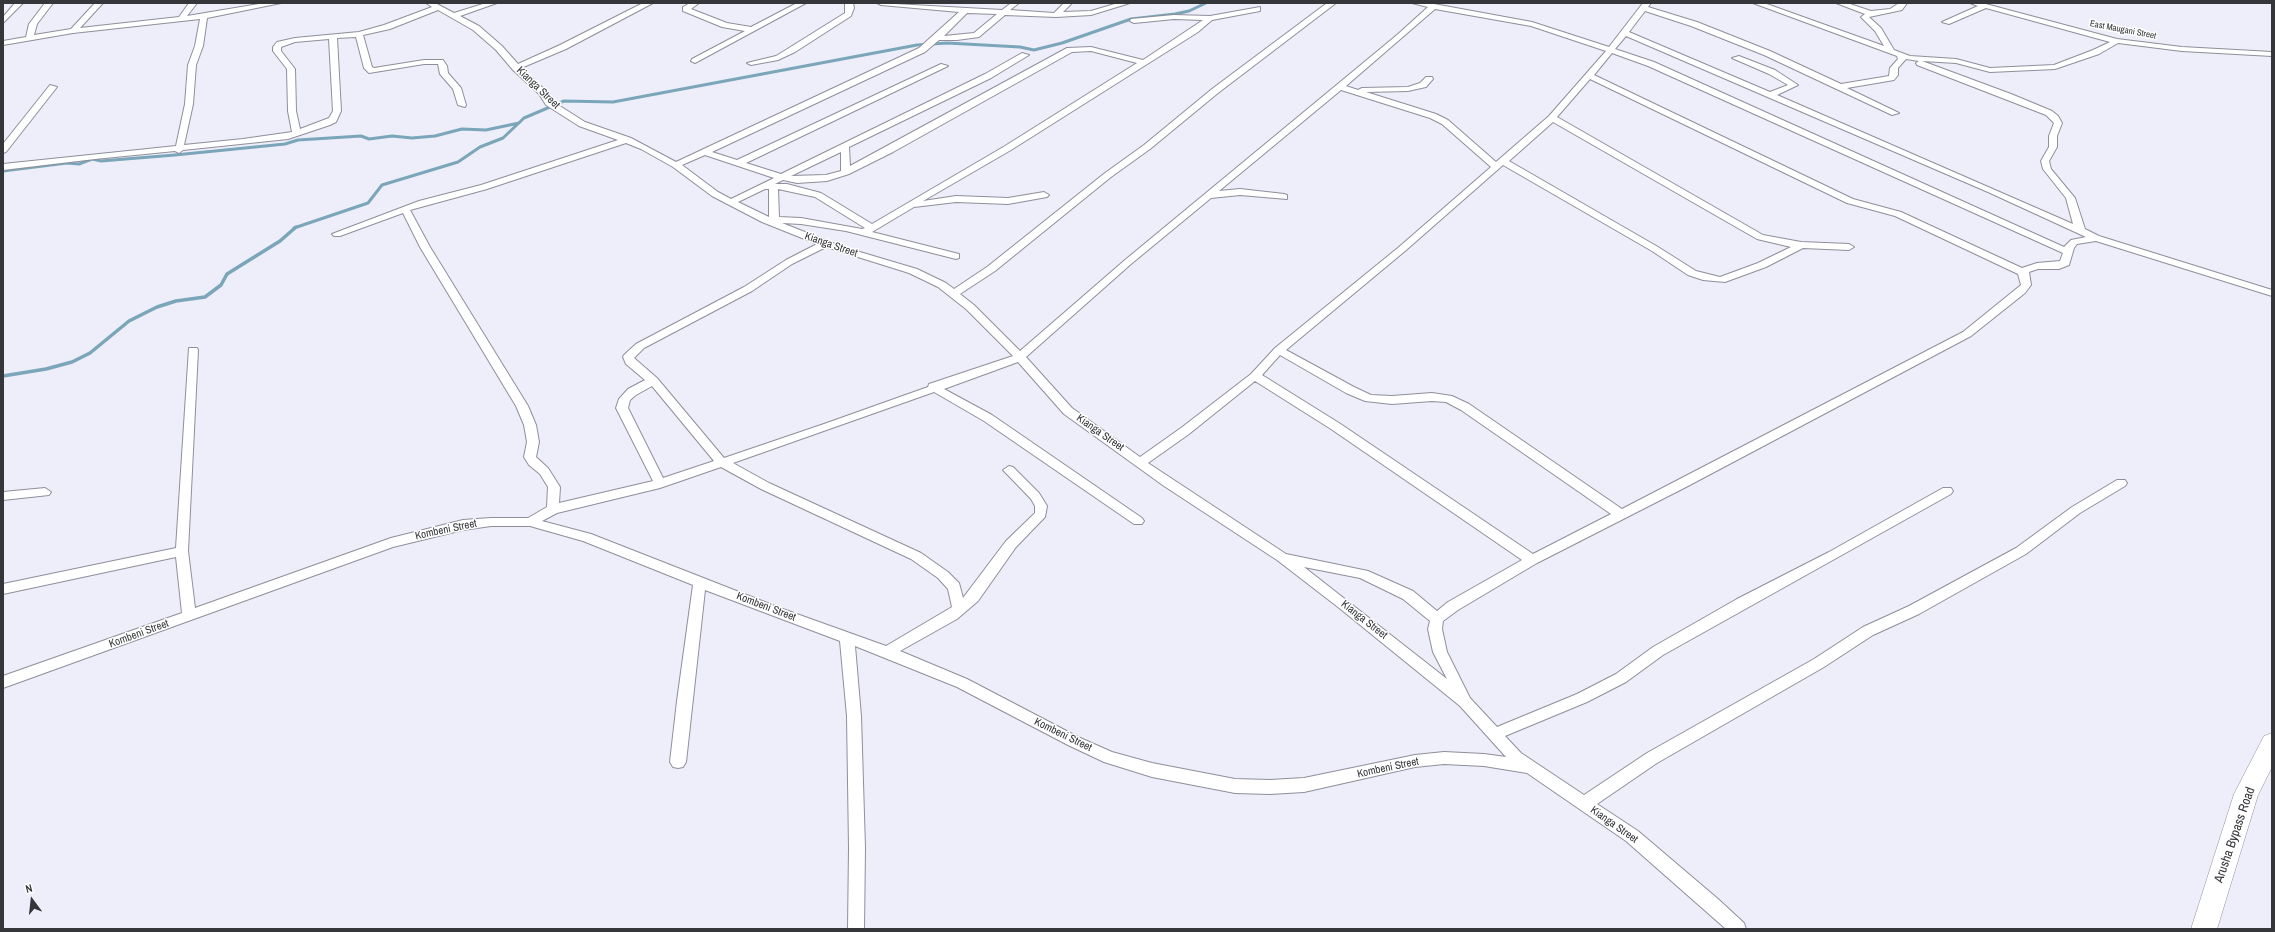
<!DOCTYPE html>
<style>
body{margin:0}
#map{position:relative;width:2275px;height:932px;overflow:hidden;background:#edeefa;font-family:"Archivo Narrow",sans-serif}
canvas{display:block}
.frame{position:absolute;inset:0;border:4px solid #35363a;pointer-events:none}
.north{position:absolute;left:12px;top:880px;width:40px;height:40px;-webkit-text-stroke:3px #fff;paint-order:stroke;rotate:345deg;font-size:11px;font-weight:700;line-height:16px;text-align:center;color:#35363a}
.north::after{content:'';display:block;margin:auto;width:14px;height:18px;background:#35363a;clip-path:polygon(50% 0,100% 100%,50% 72%,0 100%)}
</style>
<div id="map">
<canvas width="2275" height="932"></canvas>
<div class="frame"></div>
<div class="north">N</div>
</div>
<script>
const ctx = document.querySelector('canvas').getContext('2d');
ctx.lineJoin = 'round';
function shape(rows) {
  const path = new Path2D();
  for (const r of rows) {
    path.moveTo(r[0], r[1]);
    for (let i = 2; i < r.length; i += 2) path.lineTo(r[i], r[i + 1]);
  }
  return path;
}
function trace(path, color, width, dash) {
  ctx.strokeStyle = color;
  ctx.lineWidth = width;
  ctx.lineCap = dash ? 'butt' : 'round';
  ctx.setLineDash(dash || []);
  ctx.stroke(path);
}
function paint(path, color) {
  ctx.fillStyle = color;
  ctx.fill(path, 'evenodd');
}
function label(font, color, halo, rows, align = 'center') {
  ctx.font = font + ' "Archivo Narrow",sans-serif';
  ctx.lineWidth = 3;
  ctx.setLineDash([]);
  ctx.textBaseline = 'middle';
  ctx.strokeStyle = halo;
  ctx.fillStyle = color;
  for (const [text, x, y, turn = 0] of rows) {
    ctx.save();
    ctx.translate(x, y);
    ctx.rotate((+turn || 0) * Math.PI / 180);
    ctx.textAlign = isNaN(turn) ? turn : align;
    if (halo) ctx.strokeText(text, 0, 0);
    ctx.fillText(text, 0, 0);
    ctx.restore();
  }
}
const streamFar1 = shape([
 [3,171,67,163,79,164,92,159,101,161,175,155,285,144,298,140,361,136,369,139,392,136,412,138,435,136,462,129,486,130,519,123],
 [294,228,368,203,382,185,458,162,480,147,503,138,524,118,564,101,613,102,917,45,947,43,1020,47,1034,50,1062,43,1131,19,1175,14,1189,11,1206,3]
]);
const stream = shape([
 [3,376,46,369,72,362,90,353,129,321,157,307,176,301,205,297,221,285,227,274,280,241,296,227]
]);
const minor = shape([
 [15,3,23,3,3,23,3,17,15,3],
 [45,3,53,3,37,24,34,35,71,29,95,3,103,3,80,28,179,17,189,3,197,3,187,16,265,3,281,3,207,18,203,46,196,65,193,104,184,145,243,139,292,132,288,111,287,69,273,51,273,47,277,42,295,38,359,32,384,25,432,7,426,3,435,3,454,13,486,3,497,3,460,16,479,26,502,46,518,64,560,45,643,3,653,3,566,49,521,68,545,90,552,101,585,122,631,138,676,162,919,48,959,12,881,5,877,3,1002,10,1011,3,1019,3,1010,10,1054,13,1064,3,1072,3,1063,12,1091,11,1118,3,1130,3,1091,15,1056,17,1005,15,979,37,957,40,939,40,925,52,712,152,737,160,941,64,948,66,746,163,781,174,985,74,1022,53,1029,55,991,78,849,147,850,166,1067,48,1091,47,1143,60,1203,20,1174,19,1134,23,1130,21,1131,19,1174,15,1210,16,1260,7,1260,11,1212,20,1198,32,1011,150,923,201,956,196,1008,198,1044,192,1049,195,1047,197,1008,204,956,202,914,207,872,232,959,254,959,258,956,259,846,231,801,224,782,223,843,247,917,269,946,283,954,289,987,267,1105,173,1144,145,1212,89,1327,3,1336,3,1218,93,1150,149,1111,177,995,271,960,294,974,305,1020,351,1125,260,1397,35,1428,7,1412,3,1434,4,1532,22,1609,47,1643,3,1651,3,1648,7,1697,22,1770,51,1841,84,1889,76,1890,68,1898,59,1897,56,1753,3,1764,3,1884,46,1875,31,1861,17,1865,14,1836,3,1847,3,1871,11,1890,9,1899,3,1907,3,1902,10,1869,17,1881,28,1894,50,1910,56,1956,59,1990,68,2054,65,2093,50,2110,42,1986,8,1949,24,1942,22,1978,6,1970,3,1982,3,2117,39,2182,47,2272,52,2272,56,2182,51,2118,43,2099,54,2055,69,1990,72,1956,63,1922,61,2011,94,2052,111,2058,116,2062,123,2057,136,2057,147,2049,161,2051,169,2075,198,2085,229,2099,236,2272,290,2272,296,2096,241,2077,244,2074,248,2069,265,2059,269,2038,269,2029,272,2031,285,2025,293,1971,336,1686,487,1537,563,1458,610,1443,621,1442,629,1447,652,1470,698,1497,727,1577,694,1616,674,1653,647,1737,599,1829,552,1943,488,1951,488,1953,491,1951,494,1663,655,1626,682,1587,702,1505,736,1521,753,1584,795,1647,753,1814,659,1863,627,1909,606,2016,548,2072,507,2117,480,2125,480,2127,483,2125,486,2080,513,2026,554,1919,614,1873,635,1824,667,1657,763,1597,804,1638,831,1718,899,1744,923,1746,929,1726,929,1626,841,1527,773,1484,766,1444,764,1415,767,1304,792,1270,794,1235,793,1152,777,1104,762,1068,745,957,687,855,646,861,716,865,848,864,929,848,929,849,848,847,716,840,641,705,590,686,762,683,767,678,768,673,767,670,762,677,701,693,585,583,541,530,526,491,526,463,530,393,547,3,688,3,676,182,613,176,557,3,594,3,584,176,548,189,348,197,348,198,350,188,551,195,608,391,538,463,520,491,518,528,518,547,507,548,487,540,474,529,465,524,457,527,442,524,425,516,406,420,247,403,213,340,236,334,236,332,234,419,201,481,185,618,140,579,126,546,105,539,94,513,70,496,50,473,30,438,10,390,29,363,35,372,67,374,68,424,60,443,60,447,66,448,73,461,88,466,105,465,107,458,105,453,89,440,74,438,64,424,64,369,73,364,68,356,37,337,38,341,111,336,122,330,125,288,139,183,150,179,153,175,151,95,159,3,170,3,164,176,146,185,104,188,65,195,46,200,19,73,33,3,45,3,41,26,37,29,24,45,3],
 [1435,9,1531,26,1606,51,1549,116,1496,162,1448,120,1436,114,1366,92,1408,91,1426,87,1433,79,1432,77,1426,77,1420,83,1408,87,1362,88,1358,90,1346,86,1435,9],
 [1645,11,1691,26,1764,55,1892,115,1899,113,1847,88,1894,80,1898,75,1898,68,1906,59,1919,61,1916,63,1917,65,2046,115,2054,123,2049,136,2049,147,2041,161,2043,169,2066,198,2073,224,1777,95,1798,85,1775,70,1739,56,1732,58,1769,74,1788,85,1770,92,1629,32,1645,11],
 [967,13,997,14,974,33,944,36,967,13],
 [1626,36,1988,192,2086,237,2071,240,2064,247,1654,62,1615,49,1626,36],
 [329,39,333,111,329,118,300,129,296,111,295,69,281,51,281,47,295,42,329,39],
 [1091,51,1137,63,1005,146,872,224,821,193,787,184,775,184,783,180,797,183,827,181,849,174,893,152,1072,52,1091,51],
 [1612,53,1648,66,2063,253,2060,261,2037,263,2022,268,1901,212,1853,199,1594,75,1612,53],
 [1590,79,1847,203,1895,216,2018,274,2021,285,1963,332,1622,509,1469,404,1452,396,1432,393,1392,396,1371,395,1354,387,1286,350,1405,251,1503,165,1652,251,1688,275,1703,280,1725,282,1766,267,1803,248,1849,250,1854,247,1849,244,1801,242,1763,235,1557,117,1590,79],
 [1341,90,1430,118,1442,124,1491,167,1399,247,1275,348,1251,374,1181,428,1140,457,1072,408,1026,357,1131,264,1211,198,1240,195,1287,199,1287,195,1284,194,1240,189,1219,191,1341,90],
 [1553,122,1757,239,1791,247,1758,263,1720,277,1696,271,1658,247,1509,161,1553,122],
 [626,143,641,149,673,167,712,196,762,222,817,244,786,260,744,287,636,344,624,355,623,357,626,364,645,380,628,389,619,399,616,408,653,481,559,503,560,487,548,468,536,457,539,442,536,425,528,406,430,247,410,210,487,189,626,143],
 [841,152,841,171,826,175,791,176,841,152],
 [705,155,774,178,731,199,718,192,682,165,705,155],
 [765,189,769,189,769,217,738,202,765,189],
 [778,189,815,197,865,228,862,229,801,218,779,217,778,189],
 [826,247,909,273,938,287,966,309,1013,356,929,384,928,387,824,424,724,458,657,378,634,358,644,348,752,291,792,264,826,247],
 [1280,355,1346,393,1365,401,1392,404,1432,401,1446,402,1461,410,1611,514,1533,554,1339,423,1262,375,1280,355],
 [1018,362,1064,414,1164,486,1277,560,1338,607,1460,706,1506,757,1484,754,1444,752,1415,755,1304,778,1270,780,1235,779,1152,763,1112,752,1078,737,967,679,900,651,957,619,978,601,1016,547,1045,517,1047,506,1039,493,1013,467,1009,466,1003,470,1031,499,1035,506,1035,513,1006,541,963,598,959,583,948,572,921,553,769,483,733,463,934,392,984,421,1134,524,1142,524,1144,521,1142,518,992,415,944,389,1018,362],
 [1255,381,1331,429,1522,560,1448,602,1437,611,1413,591,1368,571,1286,554,1148,463,1189,434,1255,381],
 [652,386,714,461,663,478,628,408,630,400,636,395,652,386],
 [721,467,761,489,911,559,938,578,948,589,952,607,886,646,780,608,591,534,542,521,557,513,660,488,721,467],
 [1304,567,1360,578,1403,599,1430,621,1428,629,1433,652,1447,679,1304,567],
 [690,3,699,3,691,9,727,23,751,27,797,3,806,3,695,63,691,61,692,59,745,31,722,27,683,11,683,7,690,3],
 [845,3,853,3,854,8,851,16,795,52,778,60,751,65,747,63,776,56,789,48,845,13,845,3],
 [50,85,57,87,6,152,3,153,3,144,50,85],
 [45,488,51,492,49,495,3,500,3,492,45,488]
]);
const primary = shape([
 [2272,733,2272,767,2258,795,2217,929,2191,929,2234,794,2264,736,2272,733]
]);
const farStreetnames = [
 ["East Maugani Street",2123,30,11]
];
const streetNames = [
 ["Kianga Street",538,88,44],
 ["Kianga Street",831,245,19],
 ["Kianga Street",1100,433,35],
 ["Kombeni Street",446,530,-12],
 ["Kombeni Street",766,607,21],
 ["Kianga Street",1364,620,38],
 ["Kombeni Street",139,634,-20],
 ["Kombeni Street",1063,735,26],
 ["Kombeni Street",1388,768,-12],
 ["Kianga Street",1614,825,35]
];
const nearStreetnames = [
 ["Arusha Bypass Road",2235,835,-71]
];
trace(streamFar1, '#7ba6b9', 3);
trace(stream, '#7ba6b9', 3.5);
trace(minor, '#8e8f9a', 2);
trace(primary, '#8e8f9a', 1);
paint(minor, '#fff');
paint(primary, '#fff');
label('9px', '#35363a', '#fff', farStreetnames);
label('11px', '#35363a', '#fff', streetNames);
label('13px', '#35363a', '#fff', nearStreetnames);
</script>
